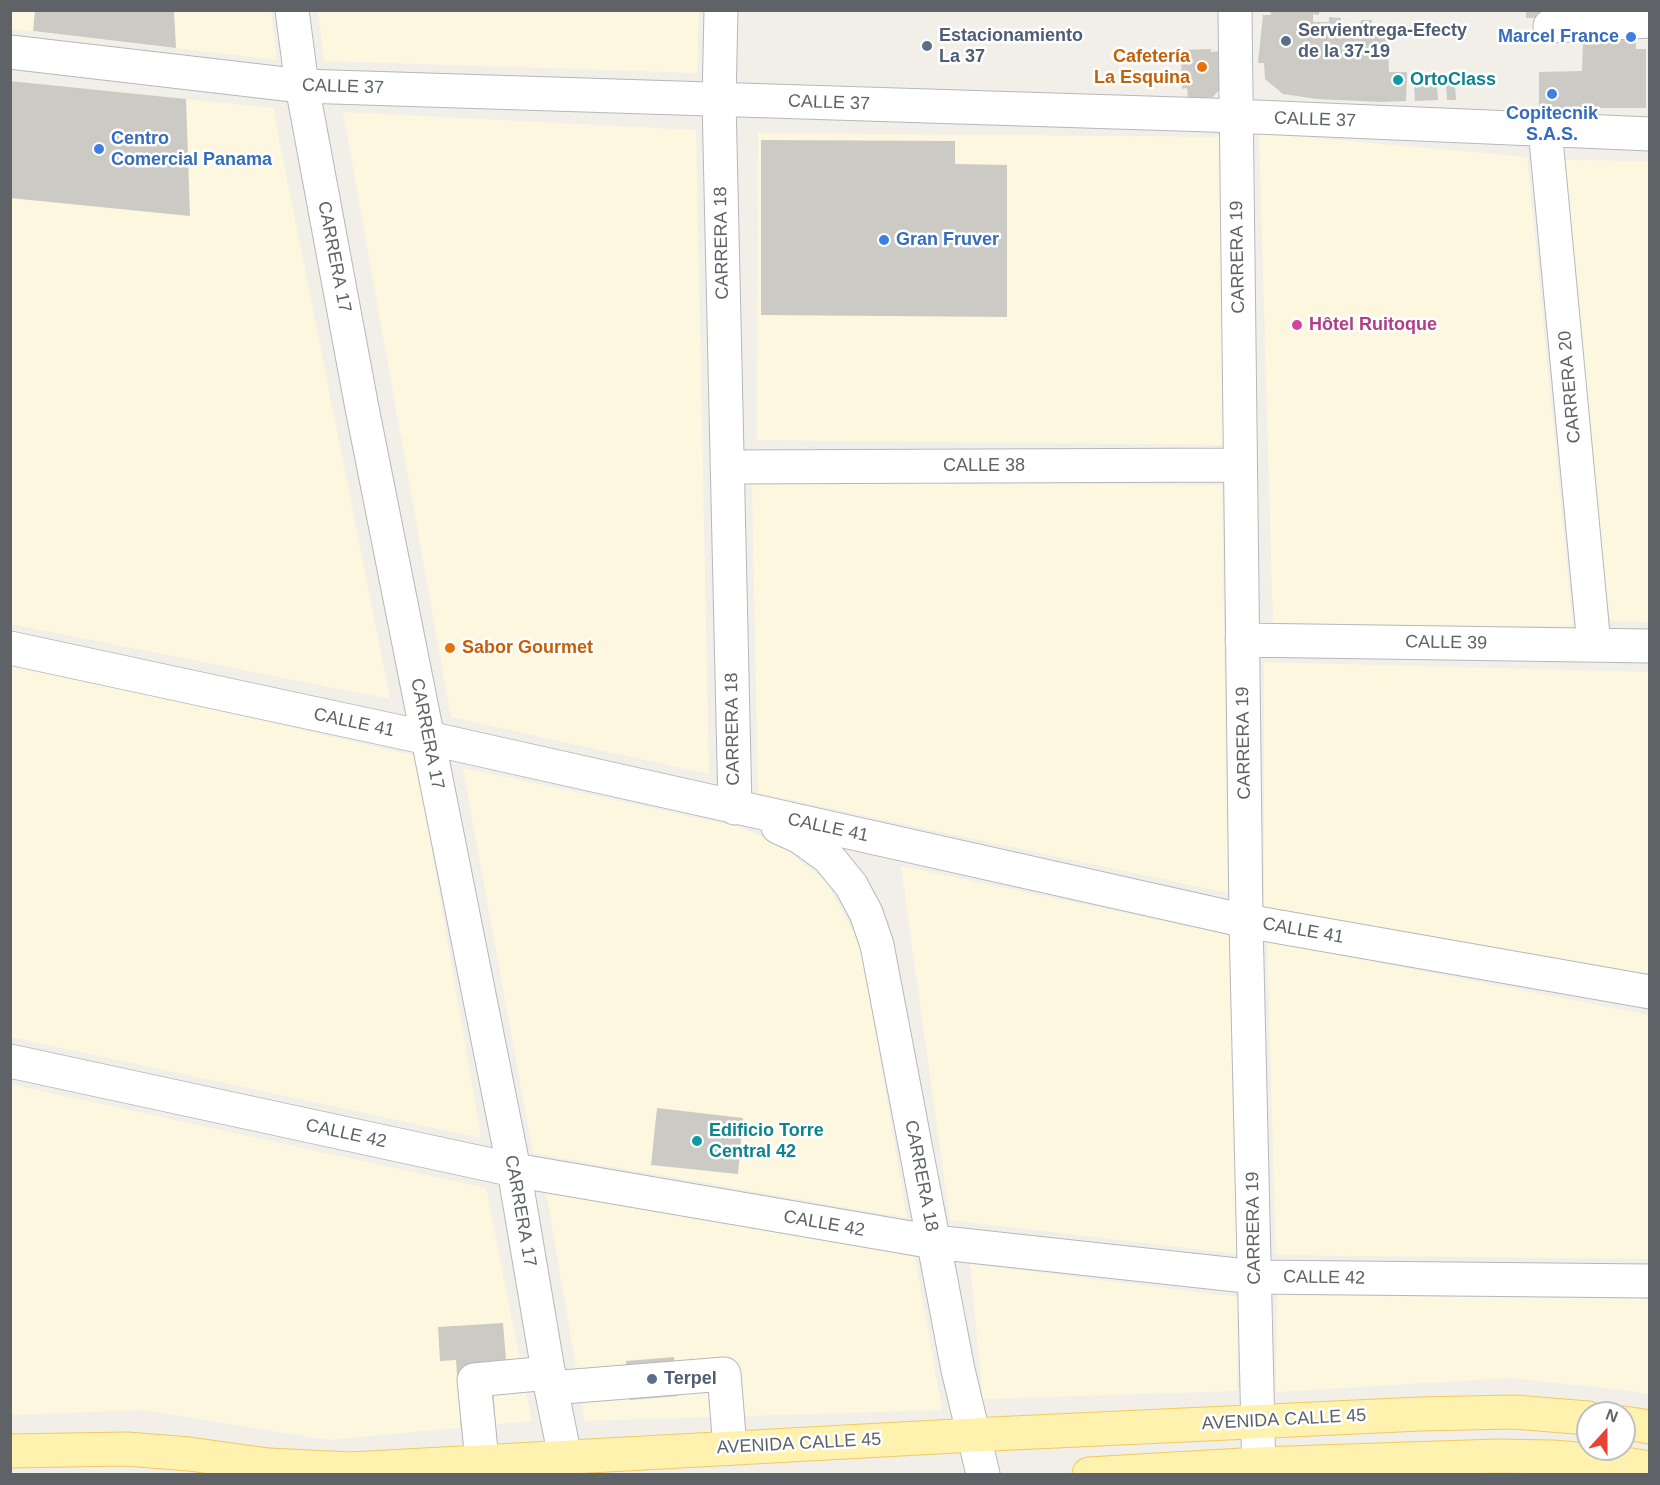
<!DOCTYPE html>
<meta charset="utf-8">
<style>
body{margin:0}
#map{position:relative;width:1660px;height:1485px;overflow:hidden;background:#f1efe8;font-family:Arial,sans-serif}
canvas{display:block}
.frame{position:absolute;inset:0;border:12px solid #5f6368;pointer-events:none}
.north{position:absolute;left:1576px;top:1401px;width:60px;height:60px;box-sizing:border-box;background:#fff;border:2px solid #bfc1c3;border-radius:50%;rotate:21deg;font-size:16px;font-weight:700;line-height:24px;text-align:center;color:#5f6368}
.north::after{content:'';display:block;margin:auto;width:21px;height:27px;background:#ea4335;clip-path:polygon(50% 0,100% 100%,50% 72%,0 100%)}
</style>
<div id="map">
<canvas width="1660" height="1485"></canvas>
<div class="frame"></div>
<div class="north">N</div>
</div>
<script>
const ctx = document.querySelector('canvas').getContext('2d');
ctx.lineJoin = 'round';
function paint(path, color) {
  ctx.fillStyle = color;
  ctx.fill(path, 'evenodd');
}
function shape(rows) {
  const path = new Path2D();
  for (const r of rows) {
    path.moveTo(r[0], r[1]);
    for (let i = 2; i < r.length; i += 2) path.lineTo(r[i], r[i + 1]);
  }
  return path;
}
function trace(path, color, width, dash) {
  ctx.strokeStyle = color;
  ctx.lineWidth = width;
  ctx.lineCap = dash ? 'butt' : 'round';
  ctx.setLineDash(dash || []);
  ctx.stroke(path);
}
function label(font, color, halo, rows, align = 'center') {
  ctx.font = font + ' Arial,sans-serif';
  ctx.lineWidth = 5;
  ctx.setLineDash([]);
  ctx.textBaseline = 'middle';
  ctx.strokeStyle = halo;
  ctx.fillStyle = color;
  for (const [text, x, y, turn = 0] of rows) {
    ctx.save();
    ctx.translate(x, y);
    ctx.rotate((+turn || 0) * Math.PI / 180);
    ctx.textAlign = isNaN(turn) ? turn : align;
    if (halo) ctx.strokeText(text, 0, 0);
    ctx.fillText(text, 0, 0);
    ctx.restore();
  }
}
const commercial = shape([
 [11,11,271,11,277,60,11,29],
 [318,11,699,11,697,73,324,61],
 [10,81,273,108,390,699,11,624],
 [343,112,696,130,709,774,451,717],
 [758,133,1225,137,1223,445,757,440],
 [1259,133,1527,157,1573,626,1273,626],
 [1560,160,1649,161,1649,622,1610,621],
 [752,482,1222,485,1228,893,758,793],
 [1264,662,1649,672,1649,979,1264,907],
 [11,663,416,756,481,1138,11,1037],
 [463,768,736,826,779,843,827,883,861,946,907,1218,533,1153],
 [901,866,1229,935,1238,1254,950,1220],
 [1267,941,1649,1015,1649,1259,1276,1255],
 [10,1084,486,1188,532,1421,328,1440,144,1410,11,1415],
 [546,1190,915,1257,942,1410,585,1421],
 [970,1264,1238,1297,1237,1391,983,1399],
 [1277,1295,1649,1299,1649,1395,1632,1391,1510,1378,1276,1392]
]);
const building = shape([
 [35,10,174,10,176,48,33,31],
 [1270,10,1319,10,1319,15,1313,14,1313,22,1329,22,1329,17,1341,18,1341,26,1360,28,1361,20,1372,20,1371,29,1387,29,1389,72,1407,72,1406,101,1381,102,1317,99,1283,94,1265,79,1264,63,1258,63,1263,15,1271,15],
 [1526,10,1636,10,1636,49,1646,49,1646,108,1539,108,1539,72,1582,71,1583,43,1602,42,1600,16,1526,18],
 [1211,49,1211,52,1222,51,1222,81,1219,90,1213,97,1200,99,1188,98,1187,88,1182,89,1181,50],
 [10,81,186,99,190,216,10,198],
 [1446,84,1455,84,1456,100,1447,100],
 [1414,85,1437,85,1438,100,1415,101],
 [761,140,955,141,955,164,1007,165,1007,317,761,315],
 [657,1108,743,1118,738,1174,651,1165],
 [503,1323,506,1360,491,1361,496,1428,461,1430,456,1360,440,1361,438,1327],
 [674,1357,678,1396,630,1400,626,1361]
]);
const minor = shape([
 [292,10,302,86,362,408,514,1170,551,1388,565,1457],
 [721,10,719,100,735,808],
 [1235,10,1246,921,1259,1474],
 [1550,26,1650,21],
 [10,52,302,86,1210,115,1650,134],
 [1545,129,1594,645],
 [727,467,1240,465],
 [1242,640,1650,646],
 [10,648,428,738,1246,921,1650,992],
 [778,827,800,837,828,857,851,885,866,913,877,945,958,1370,983,1474],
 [10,1061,514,1170,934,1242,1255,1277,1650,1281],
 [551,1388,724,1374,730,1448],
 [482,1461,474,1380,549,1373]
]);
const major = shape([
 [1624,1423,1650,1427],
 [10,1451,127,1449,189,1454,268,1465,351,1469,992,1434,1420,1414,1514,1412,1588,1418],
 [1089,1474,1259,1464,1498,1456,1552,1457,1606,1461,1650,1468]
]);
const markers = [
 [1631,37,6,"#3f7fe0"],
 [1286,41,6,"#5c6f8a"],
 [927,46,6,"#5c6f8a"],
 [1202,67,6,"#e8710a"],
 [1398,80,6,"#0f9aa8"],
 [1552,94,6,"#3f7fe0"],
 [99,149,6,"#3f7fe0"],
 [884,240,6,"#3f7fe0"],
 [1297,325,6,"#d1479c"],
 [450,648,6,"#e8710a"],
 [697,1141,6,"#0f9aa8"],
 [652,1379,6,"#5c6f8a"]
];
const serviceNames = [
 ["Servientrega-Efecty",1298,31],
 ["de la 37-19",1298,52],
 ["Estacionamiento",939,36],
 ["La 37",939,57],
 ["Terpel",664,1379]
];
const shopNames = [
 ["Marcel France",1619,37,"right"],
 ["Copitecnik",1552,114,"center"],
 ["S.A.S.",1552,135,"center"],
 ["Centro",111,139],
 ["Comercial Panama",111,160],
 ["Gran Fruver",896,240]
];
const foodNames = [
 ["Cafetería",1190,57],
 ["La Esquina",1190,78],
 ["Sabor Gourmet",462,648,"left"]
];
const cultureNames = [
 ["OrtoClass",1410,80],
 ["Edificio Torre",709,1131],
 ["Central 42",709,1152]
];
const streetNames = [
 ["CALLE 37",343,87,2],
 ["CALLE 37",829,103,2],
 ["CALLE 37",1315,120,2],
 ["CARRERA 18",722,243,-91],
 ["CARRERA 17",334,257,79],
 ["CARRERA 19",1238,257,-91],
 ["CARRERA 20",1570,387,-95],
 ["CALLE 38",984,466],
 ["CALLE 39",1446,643,1],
 ["CALLE 41",354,723,12],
 ["CARRERA 18",733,729,-91],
 ["CARRERA 17",427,734,79],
 ["CARRERA 19",1244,743,-91],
 ["CALLE 41",828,828,12],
 ["CALLE 41",1303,931,10],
 ["CALLE 42",346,1134,12],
 ["CARRERA 18",921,1176,79],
 ["CARRERA 17",520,1211,80],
 ["CALLE 42",824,1224,10],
 ["CARRERA 19",1254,1228,-91],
 ["CALLE 42",1324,1278,1],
 ["AVENIDA CALLE 45",1284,1420,-3],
 ["AVENIDA CALLE 45",799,1444,-3]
];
const hotelNames = [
 ["Hôtel Ruitoque",1309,325]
];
paint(commercial, '#fef7e0');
paint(building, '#cccac5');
trace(minor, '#b5b8bc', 35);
trace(major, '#f2c960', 35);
trace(minor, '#fff', 33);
trace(major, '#fff2af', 33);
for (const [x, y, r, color] of markers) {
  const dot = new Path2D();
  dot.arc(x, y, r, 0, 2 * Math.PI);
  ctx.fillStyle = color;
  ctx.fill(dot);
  trace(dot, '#fff', 2);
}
label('bold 18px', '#4e5e75', '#fff', serviceNames, 'left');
label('bold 18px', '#366cbe', '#fff', shopNames, 'left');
label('bold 18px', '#c56008', '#fff', foodNames, 'right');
label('bold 18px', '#0d838f', '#fff', cultureNames, 'left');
label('18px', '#5f6368', '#fff', streetNames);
label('bold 18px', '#b23c85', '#fff', hotelNames, 'left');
</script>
